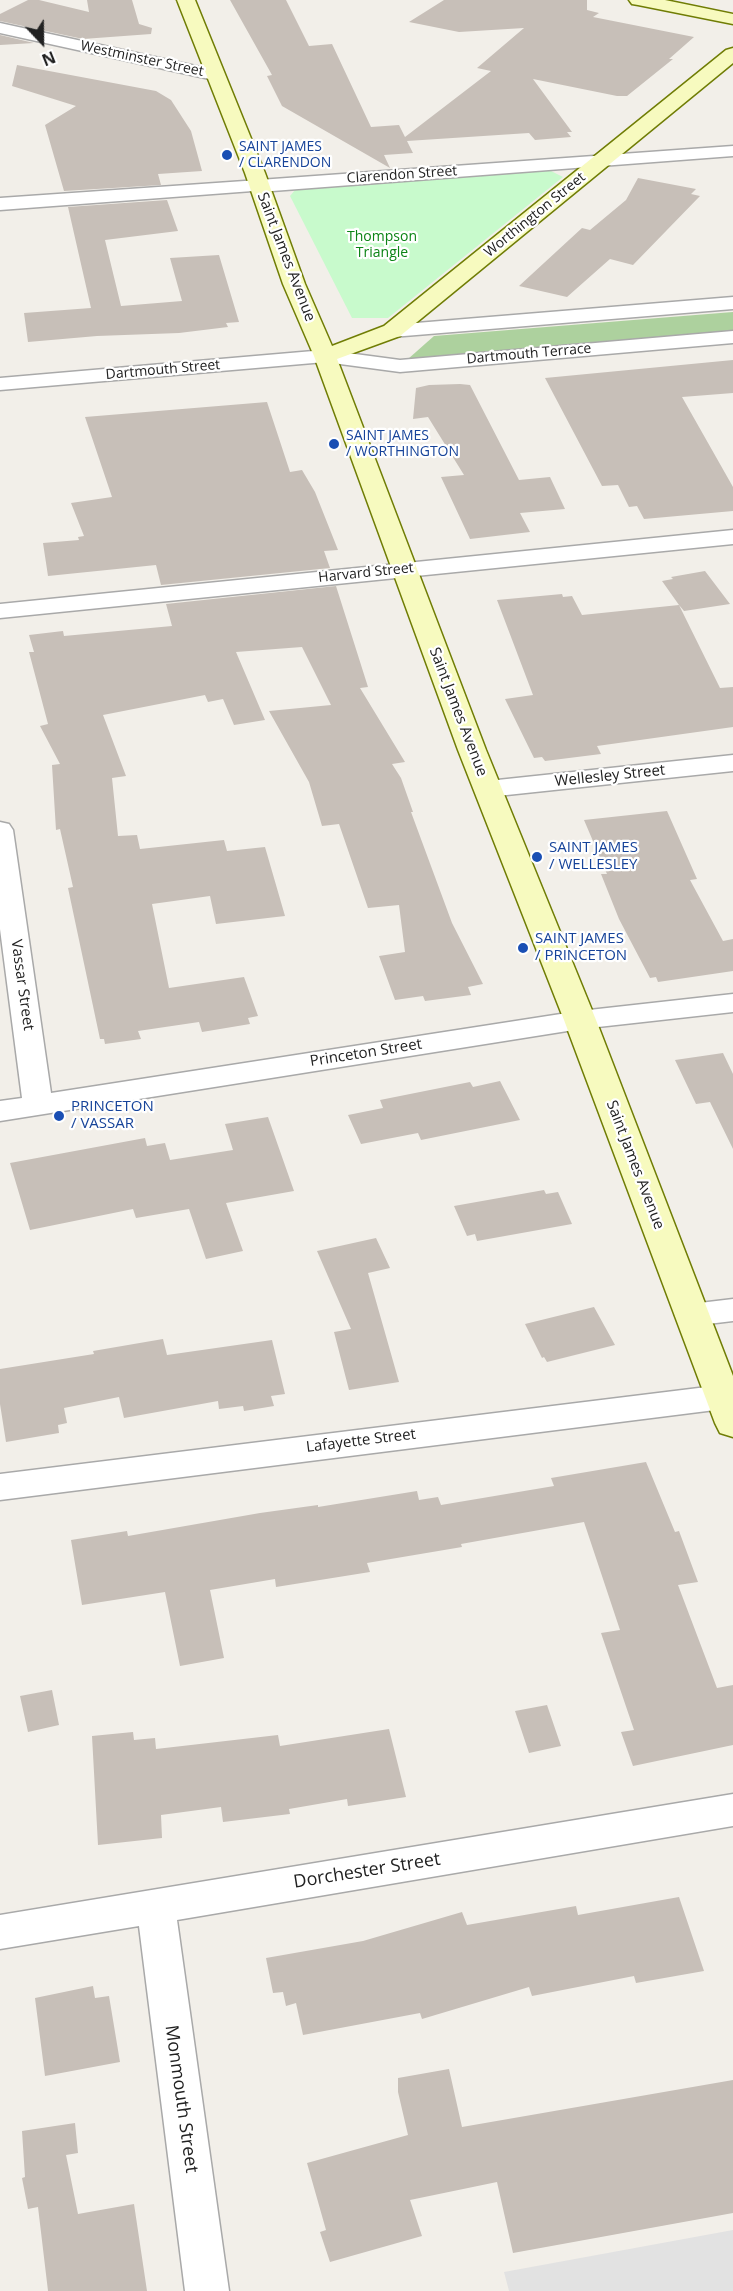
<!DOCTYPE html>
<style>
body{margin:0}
#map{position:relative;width:733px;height:2291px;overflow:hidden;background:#f2efe9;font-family:"Open Sans",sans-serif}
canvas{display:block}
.north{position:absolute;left:12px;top:12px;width:60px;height:60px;-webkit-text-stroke:4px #fff;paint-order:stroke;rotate:158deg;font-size:16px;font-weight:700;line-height:24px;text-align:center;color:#222}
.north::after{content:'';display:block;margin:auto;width:21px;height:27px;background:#222;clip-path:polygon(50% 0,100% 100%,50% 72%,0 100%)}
</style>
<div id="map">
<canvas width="733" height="2291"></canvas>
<div class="north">N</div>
</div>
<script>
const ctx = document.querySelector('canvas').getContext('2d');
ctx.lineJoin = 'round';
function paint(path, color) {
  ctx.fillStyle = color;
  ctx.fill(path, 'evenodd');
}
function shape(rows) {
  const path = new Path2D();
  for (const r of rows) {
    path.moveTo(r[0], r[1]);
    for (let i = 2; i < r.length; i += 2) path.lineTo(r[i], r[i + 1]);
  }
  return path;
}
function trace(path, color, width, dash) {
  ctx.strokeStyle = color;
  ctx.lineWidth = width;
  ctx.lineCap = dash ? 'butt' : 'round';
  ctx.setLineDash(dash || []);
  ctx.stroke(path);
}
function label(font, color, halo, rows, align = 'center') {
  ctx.font = font + ' "Open Sans",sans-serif';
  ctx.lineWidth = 4.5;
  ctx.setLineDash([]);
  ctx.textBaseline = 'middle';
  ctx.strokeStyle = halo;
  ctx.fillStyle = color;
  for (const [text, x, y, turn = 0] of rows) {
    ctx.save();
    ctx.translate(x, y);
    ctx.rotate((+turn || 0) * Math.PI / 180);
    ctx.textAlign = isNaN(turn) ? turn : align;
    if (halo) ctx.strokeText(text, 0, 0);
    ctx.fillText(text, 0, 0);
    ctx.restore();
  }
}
const forest = shape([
 [733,312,733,331,408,359,434,336]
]);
const park = shape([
 [549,170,563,177,388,318,352,318,290,196,295,190]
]);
const parking = shape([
 [733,2230,733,2291,509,2291,504,2272]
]);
const building = shape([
 [28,0,39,0,89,12,87,0,132,0,139,24,152,28,151,34,83,39,0,21,0,14],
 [230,0,286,0,309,46,332,44,371,127,399,125,405,137,491,71,477,68,524,28,459,32,409,22,444,0,587,0,587,10,599,13,593,17,694,37,669,59,673,59,627,96,617,96,533,79,572,132,567,132,571,137,535,140,529,133,407,141,413,153,384,155,390,168,282,106,267,76,272,75],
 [0,35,34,43,0,45],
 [17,65,156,91,171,100,191,131,202,171,158,174,161,185,64,191,45,125,76,106,12,86],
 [638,178,696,189,691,194,700,196,633,265,610,259,567,297,519,286,582,228,590,230,626,200],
 [167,200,178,231,105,240,121,306,182,301,170,258,219,255,239,322,226,323,228,327,179,333,97,336,28,342,24,313,91,308,68,207],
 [733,360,733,393,682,397,733,487,733,511,644,519,637,506,629,507,618,485,602,486,545,378],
 [460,384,470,385,519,480,550,477,565,509,520,513,530,532,470,539,441,477,464,475,428,417,413,419,416,388,429,385],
 [267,402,290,472,302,470,315,492,338,550,324,551,330,568,161,585,156,565,48,576,43,543,79,540,78,537,84,536,71,503,112,497,85,417],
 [705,571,730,604,684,611,679,605,720,688,733,687,733,727,597,746,601,754,545,761,542,757,534,758,505,699,533,695,497,600,562,594,563,597,572,596,582,615,679,605,662,581,673,579,671,577],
 [336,586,368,687,360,688,405,762,392,764,401,778,413,812,411,812,452,923,483,984,468,987,471,995,425,1001,423,996,395,1000,379,956,405,952,399,905,368,908,339,824,322,826,309,782,269,711,331,705,302,647,236,652,265,720,234,725,223,699,208,702,205,695,103,715,126,776,112,778,118,836,137,835,140,849,224,840,227,851,265,847,285,916,216,924,210,896,152,904,169,988,244,977,258,1016,248,1018,250,1024,202,1032,199,1022,138,1031,141,1039,105,1044,104,1039,100,1039,68,888,73,887,60,829,56,830,52,765,60,764,40,726,48,724,29,652,34,652,29,635,63,631,64,636,172,626,166,604],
 [667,811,697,879,690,880,723,941,733,939,733,971,658,982,656,977,650,978,619,919,601,874,607,874,584,820],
 [723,1053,733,1074,733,1149,710,1102,696,1104,675,1060],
 [500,1081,520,1120,421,1140,418,1133,361,1144,348,1115,383,1108,380,1100,470,1082,473,1087],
 [268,1117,294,1191,226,1203,243,1251,206,1259,189,1209,136,1218,133,1209,30,1230,10,1163,145,1138,147,1146,165,1143,170,1160,233,1150,225,1124],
 [544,1190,546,1194,558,1192,572,1224,477,1241,475,1234,467,1236,454,1206],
 [376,1238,390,1268,368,1273,399,1382,349,1390,334,1332,351,1329,317,1251],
 [594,1307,615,1345,547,1362,544,1357,542,1358,525,1324],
 [163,1339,167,1355,272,1340,285,1394,271,1396,274,1406,244,1411,243,1406,219,1409,218,1401,124,1418,119,1397,64,1408,67,1423,58,1425,59,1433,6,1442,0,1404,0,1369,94,1354,93,1351],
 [646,1462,675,1532,679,1531,698,1582,678,1585,717,1688,733,1685,733,1745,633,1766,621,1732,634,1730,601,1633,620,1630,584,1522,461,1544,462,1547,367,1563,370,1572,276,1587,275,1579,210,1590,224,1658,180,1666,165,1592,82,1605,71,1540,127,1531,128,1536,260,1513,318,1505,318,1507,417,1491,419,1500,438,1497,441,1505,554,1486,551,1478],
 [52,1690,59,1725,28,1732,20,1696],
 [547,1705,561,1746,529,1753,515,1711],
 [389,1729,406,1797,348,1806,347,1799,289,1809,290,1814,223,1822,221,1807,161,1815,162,1838,98,1845,92,1736,133,1732,134,1740,155,1738,156,1749,278,1735,280,1746],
 [679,1897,704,1971,636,1983,634,1976,532,1996,529,1987,422,2019,420,2013,303,2035,296,2003,286,2006,283,1992,273,1993,266,1958,363,1941,462,1912,467,1925,576,1906,578,1915],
 [93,1986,95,1998,109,1996,120,2062,45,2076,35,1998],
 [449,2069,462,2127,733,2080,733,2213,513,2253,497,2182,410,2200,422,2236,330,2262,320,2232,326,2230,307,2163,408,2135,398,2092,398,2078],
 [75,2123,78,2153,66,2155,78,2214,134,2204,147,2291,48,2291,38,2207,28,2209,22,2178,25,2177,22,2131]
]);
const minor = shape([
 [0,23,214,70,220,71,223,75,220,79,214,80,0,33,0,23],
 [733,146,733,156,259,192,252,190,250,186,252,182,259,180,733,146],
 [733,297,733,309,392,337,385,335,382,331,385,327,392,325,733,297],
 [733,331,733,343,400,372,325,362,0,390,0,378,325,350,400,360,733,331],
 [733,530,733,544,0,618,0,604,733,530],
 [733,755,733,771,488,797,479,794,475,789,479,784,488,781,733,755],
 [0,822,9,824,13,830,51,1093,580,1011,733,994,733,1012,580,1029,0,1121,0,1101,22,1098,0,929,0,822],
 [733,1299,733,1321,691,1326,680,1323,675,1315,680,1307,691,1304,733,1299],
 [723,1385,733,1388,733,1406,723,1409,0,1500,0,1474,723,1385],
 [733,1794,733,1826,177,1920,229,2291,185,2291,139,1926,0,1949,0,1915,733,1794]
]);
const tertiary = shape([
 [259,180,266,182,269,186,266,190,0,210,0,198,259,180]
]);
const secondary = shape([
 [177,0,195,0,265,173,305,284,332,346,384,326,726,50,733,48,733,63,400,336,337,359,486,750,596,1020,733,1376,733,1437,720,1433,715,1423,564,1020,458,750,314,356,283,284,245,173,177,0],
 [629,0,665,0,733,14,733,24,638,5,632,4,629,0]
]);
const markers = [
 [227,155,6,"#1a4fb4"],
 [334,444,6,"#1a4fb4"],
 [537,857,6,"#1a4fb4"],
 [523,948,6,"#1a4fb4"],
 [59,1116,6,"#1a4fb4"]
];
const farStreetnames = [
 ["Westminster Street",142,59,12],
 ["Clarendon Street",402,175,-4],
 ["Worthington Street",535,215,-39],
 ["Dartmouth Terrace",529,354,-5],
 ["Dartmouth Street",163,370,-5],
 ["Harvard Street",366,573,-6]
];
const farTransitnames = [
 ["SAINT JAMES",239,147],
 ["/ CLARENDON",239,163],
 ["SAINT JAMES",346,436],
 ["/ WORTHINGTON",346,452]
];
const farParknames = [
 ["Thompson",382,237],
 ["Triangle",382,253]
];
const streetNames = [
 ["Saint James Avenue",286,257,69],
 ["Saint James Avenue",458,712,69],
 ["Wellesley Street",610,776,-6],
 ["Vassar Street",22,985,82],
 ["Princeton Street",366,1053,-9],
 ["Saint James Avenue",635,1165,69],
 ["Lafayette Street",361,1441,-7]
];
const transitNames = [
 ["SAINT JAMES",549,848],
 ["/ WELLESLEY",549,865],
 ["SAINT JAMES",535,939],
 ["/ PRINCETON",535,956],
 ["PRINCETON",71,1107],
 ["/ VASSAR",71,1124]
];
const nearStreetnames = [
 ["Dorchester Street",367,1871,-9],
 ["Monmouth Street",181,2099,82]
];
paint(forest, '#add19e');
paint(park, '#c8facc');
paint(parking, '#e2e2e2');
paint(building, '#c7bfb8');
trace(minor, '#a9a9a9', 3);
trace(tertiary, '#a9a9a9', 3);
trace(secondary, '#707d05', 3);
paint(minor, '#fff');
paint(tertiary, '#fff');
paint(secondary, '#f7fabf');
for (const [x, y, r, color] of markers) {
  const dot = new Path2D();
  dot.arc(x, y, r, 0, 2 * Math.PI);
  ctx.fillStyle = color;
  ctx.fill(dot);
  trace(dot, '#fff', 2);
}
label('14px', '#222', '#fff', farStreetnames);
label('14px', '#164399', '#fff', farTransitnames, 'left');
label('14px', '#0c8416', '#fff', farParknames);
label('15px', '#222', '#fff', streetNames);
label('15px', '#164399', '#fff', transitNames, 'left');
label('18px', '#222', '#fff', nearStreetnames);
</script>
